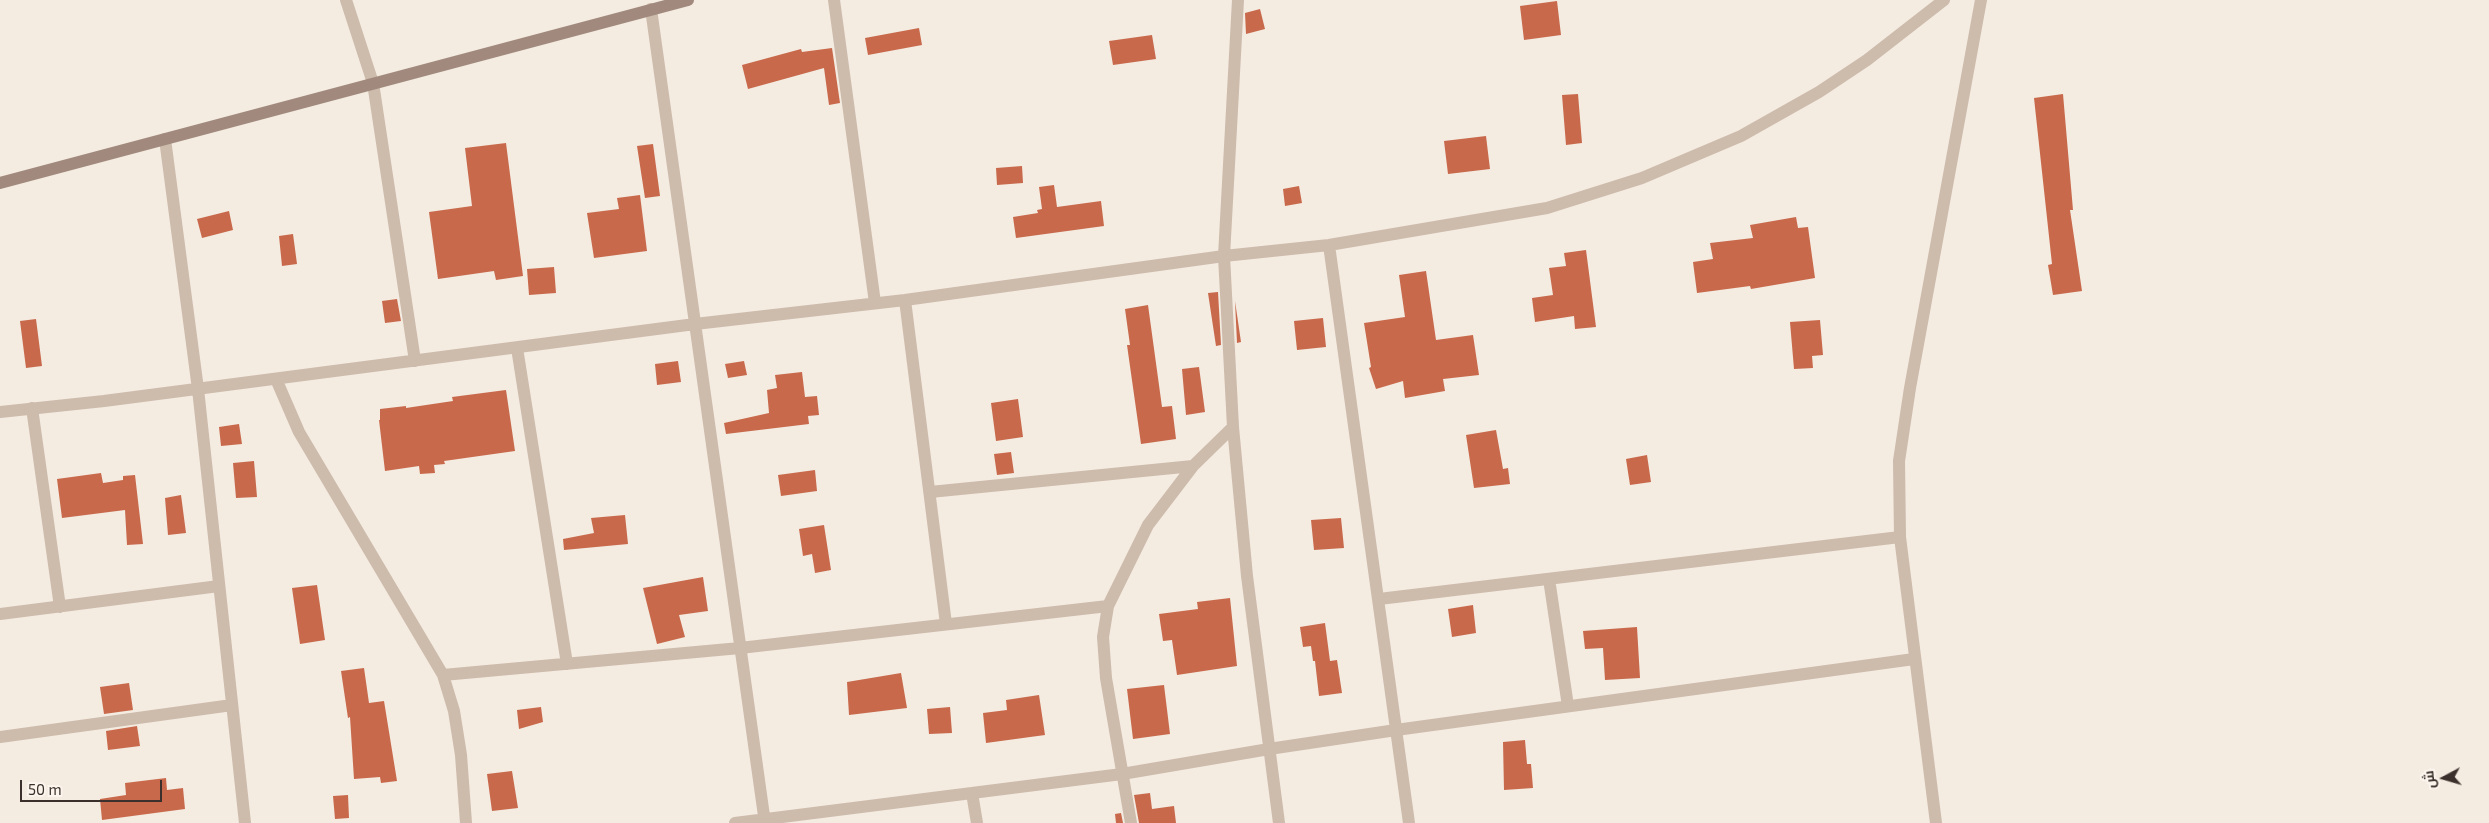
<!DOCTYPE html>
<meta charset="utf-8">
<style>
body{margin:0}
#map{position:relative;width:2489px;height:823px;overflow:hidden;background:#f4ebe1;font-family:"Exo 2",Cairo,sans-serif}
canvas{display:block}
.north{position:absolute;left:2419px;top:753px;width:50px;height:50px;-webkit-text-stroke:4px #fbf5ee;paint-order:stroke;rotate:264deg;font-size:14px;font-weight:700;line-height:20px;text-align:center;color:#3b302b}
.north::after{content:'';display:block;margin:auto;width:18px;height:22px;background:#3b302b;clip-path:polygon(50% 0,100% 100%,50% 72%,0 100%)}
.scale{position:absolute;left:20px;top:780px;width:142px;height:22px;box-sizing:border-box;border:2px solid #3b302b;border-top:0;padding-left:6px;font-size:15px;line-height:18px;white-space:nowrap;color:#3b302b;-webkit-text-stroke:4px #fbf5ee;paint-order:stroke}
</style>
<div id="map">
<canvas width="2489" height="823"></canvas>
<div class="north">ش</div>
<div class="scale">50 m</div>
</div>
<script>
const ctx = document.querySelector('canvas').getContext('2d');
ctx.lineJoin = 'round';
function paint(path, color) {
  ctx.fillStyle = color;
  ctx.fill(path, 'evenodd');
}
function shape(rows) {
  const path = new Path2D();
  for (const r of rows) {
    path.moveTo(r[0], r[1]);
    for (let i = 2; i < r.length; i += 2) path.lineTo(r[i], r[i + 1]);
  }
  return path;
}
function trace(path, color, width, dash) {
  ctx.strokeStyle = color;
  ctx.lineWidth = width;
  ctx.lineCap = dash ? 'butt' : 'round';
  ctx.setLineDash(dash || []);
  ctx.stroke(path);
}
const building = shape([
 [1557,1,1561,35,1524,40,1520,6],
 [1260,9,1265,29,1246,34,1245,13],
 [919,28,922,45,868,55,865,38],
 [1152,35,1156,59,1113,65,1109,41],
 [832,48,840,103,829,105,824,68,748,89,742,65,801,49,802,52],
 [1578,94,1582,143,1566,145,1562,95],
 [2063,94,2073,210,2070,210,2082,291,2053,295,2048,265,2052,264,2034,98],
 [1486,136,1490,169,1448,174,1444,141],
 [506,143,523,276,496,280,494,271,438,279,429,212,472,206,465,148],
 [653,144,660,196,645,198,637,146],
 [1022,166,1023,183,997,185,996,168],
 [1054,185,1057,207,1101,201,1104,226,1016,238,1013,217,1038,213,1037,210,1042,209,1039,187],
 [1299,186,1302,203,1285,206,1283,189],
 [640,195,647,251,594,258,587,213,619,209,617,198],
 [229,211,233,230,202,238,197,219],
 [1796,217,1798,228,1808,227,1815,278,1751,289,1750,286,1697,293,1693,262,1713,259,1710,243,1753,238,1750,225],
 [293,234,297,264,282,266,279,236],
 [1586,250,1596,327,1575,329,1574,316,1535,322,1532,298,1553,295,1549,268,1566,266,1564,253],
 [554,267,556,293,529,295,527,269],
 [1426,271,1436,340,1473,335,1479,375,1443,379,1445,391,1405,398,1403,381,1376,389,1369,368,1371,367,1364,323,1405,317,1399,275],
 [1218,292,1221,345,1216,346,1208,293],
 [397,299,401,321,385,323,382,301],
 [1235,301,1241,342,1237,343],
 [1148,305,1162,407,1172,406,1176,439,1141,444,1127,345,1130,345,1125,309],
 [1323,318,1326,347,1297,350,1294,321],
 [36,319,42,366,26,368,20,321],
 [1820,320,1823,355,1812,356,1813,368,1794,369,1790,322],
 [678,361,681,382,657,385,655,364],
 [744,361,747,375,728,378,725,364],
 [1199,367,1205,412,1186,415,1182,369],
 [802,372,805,397,817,396,819,415,808,416,809,424,726,434,724,423,769,413,767,390,777,388,775,375],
 [506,390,515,451,444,461,445,464,434,465,435,473,420,474,419,466,385,471,379,420,380,420,380,409,406,406,406,408,453,401,452,397],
 [1018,399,1023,437,996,441,991,403],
 [239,424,242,444,221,446,219,427],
 [1496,430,1503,469,1508,468,1510,484,1474,488,1466,435],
 [1011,452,1014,473,997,475,994,454],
 [1647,455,1651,482,1630,485,1626,459],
 [254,461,257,497,236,498,233,463],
 [815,470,817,491,781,496,778,475],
 [101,473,103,483,123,480,123,476,135,475,143,544,127,545,125,510,62,518,57,479],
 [181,495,186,533,168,535,165,498],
 [625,515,628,544,564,550,563,539,594,533,591,518],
 [1341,518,1344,548,1314,550,1311,520],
 [824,525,831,570,815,573,812,554,803,556,799,529],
 [703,577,708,611,679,615,685,637,657,644,643,588],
 [317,585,325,640,300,644,292,588],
 [1230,598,1237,666,1177,675,1172,640,1163,641,1159,614,1198,609,1197,602],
 [1473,605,1476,633,1452,637,1448,609],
 [1325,623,1330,661,1337,660,1342,693,1319,696,1315,661,1313,661,1311,646,1303,647,1300,627],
 [1637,627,1640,678,1605,680,1603,648,1585,649,1583,631],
 [364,668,369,703,384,701,397,781,381,783,380,777,354,779,350,717,348,718,341,671],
 [901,673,907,708,849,715,847,682],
 [129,683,133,710,104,714,100,687],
 [1164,685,1170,734,1133,739,1127,689],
 [1039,695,1045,735,986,743,983,713,1007,710,1006,700],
 [541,707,543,722,519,729,517,710],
 [950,707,952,733,929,734,927,709],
 [137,726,140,746,108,750,106,731],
 [1525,740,1527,764,1531,764,1533,788,1504,790,1503,742],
 [512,771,518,808,492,811,487,774],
 [166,778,167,790,183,788,185,809,102,820,100,799,126,795,125,783],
 [1150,793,1152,809,1174,806,1176,823,1139,823,1134,795],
 [348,795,349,818,335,819,333,796],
 [1121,813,1123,823,1116,823,1115,814]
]);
const minor = shape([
 [346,0,373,83,415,361],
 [834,0,875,303],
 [1238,0,1224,256,1233,427,1247,576,1279,823],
 [651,9,765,823],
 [165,139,198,389,245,823],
 [1329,245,1409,823],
 [905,300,946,624],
 [517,348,567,664],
 [276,379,299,432,443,675,454,711,461,755,466,823],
 [32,408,60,607],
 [0,412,104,401,695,324,905,300,1224,256,1329,245,1547,208,1642,178,1741,136,1819,92,1867,60,1944,0],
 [930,492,1193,466],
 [1549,579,1568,706],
 [1379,599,1900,537],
 [0,614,219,586],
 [443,675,740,648,1108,606],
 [0,737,232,705],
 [972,793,977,823],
 [735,823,1122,774,1269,749,1396,730,1914,659],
 [1131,823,1106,678,1103,637,1108,606,1148,525,1193,466,1233,427],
 [1936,823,1900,537,1899,461,1910,388,1981,0]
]);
const secondary = shape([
 [0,183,688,0]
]);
paint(building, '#c8694b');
trace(minor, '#cdbbac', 12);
trace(secondary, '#a18a7d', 12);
</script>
